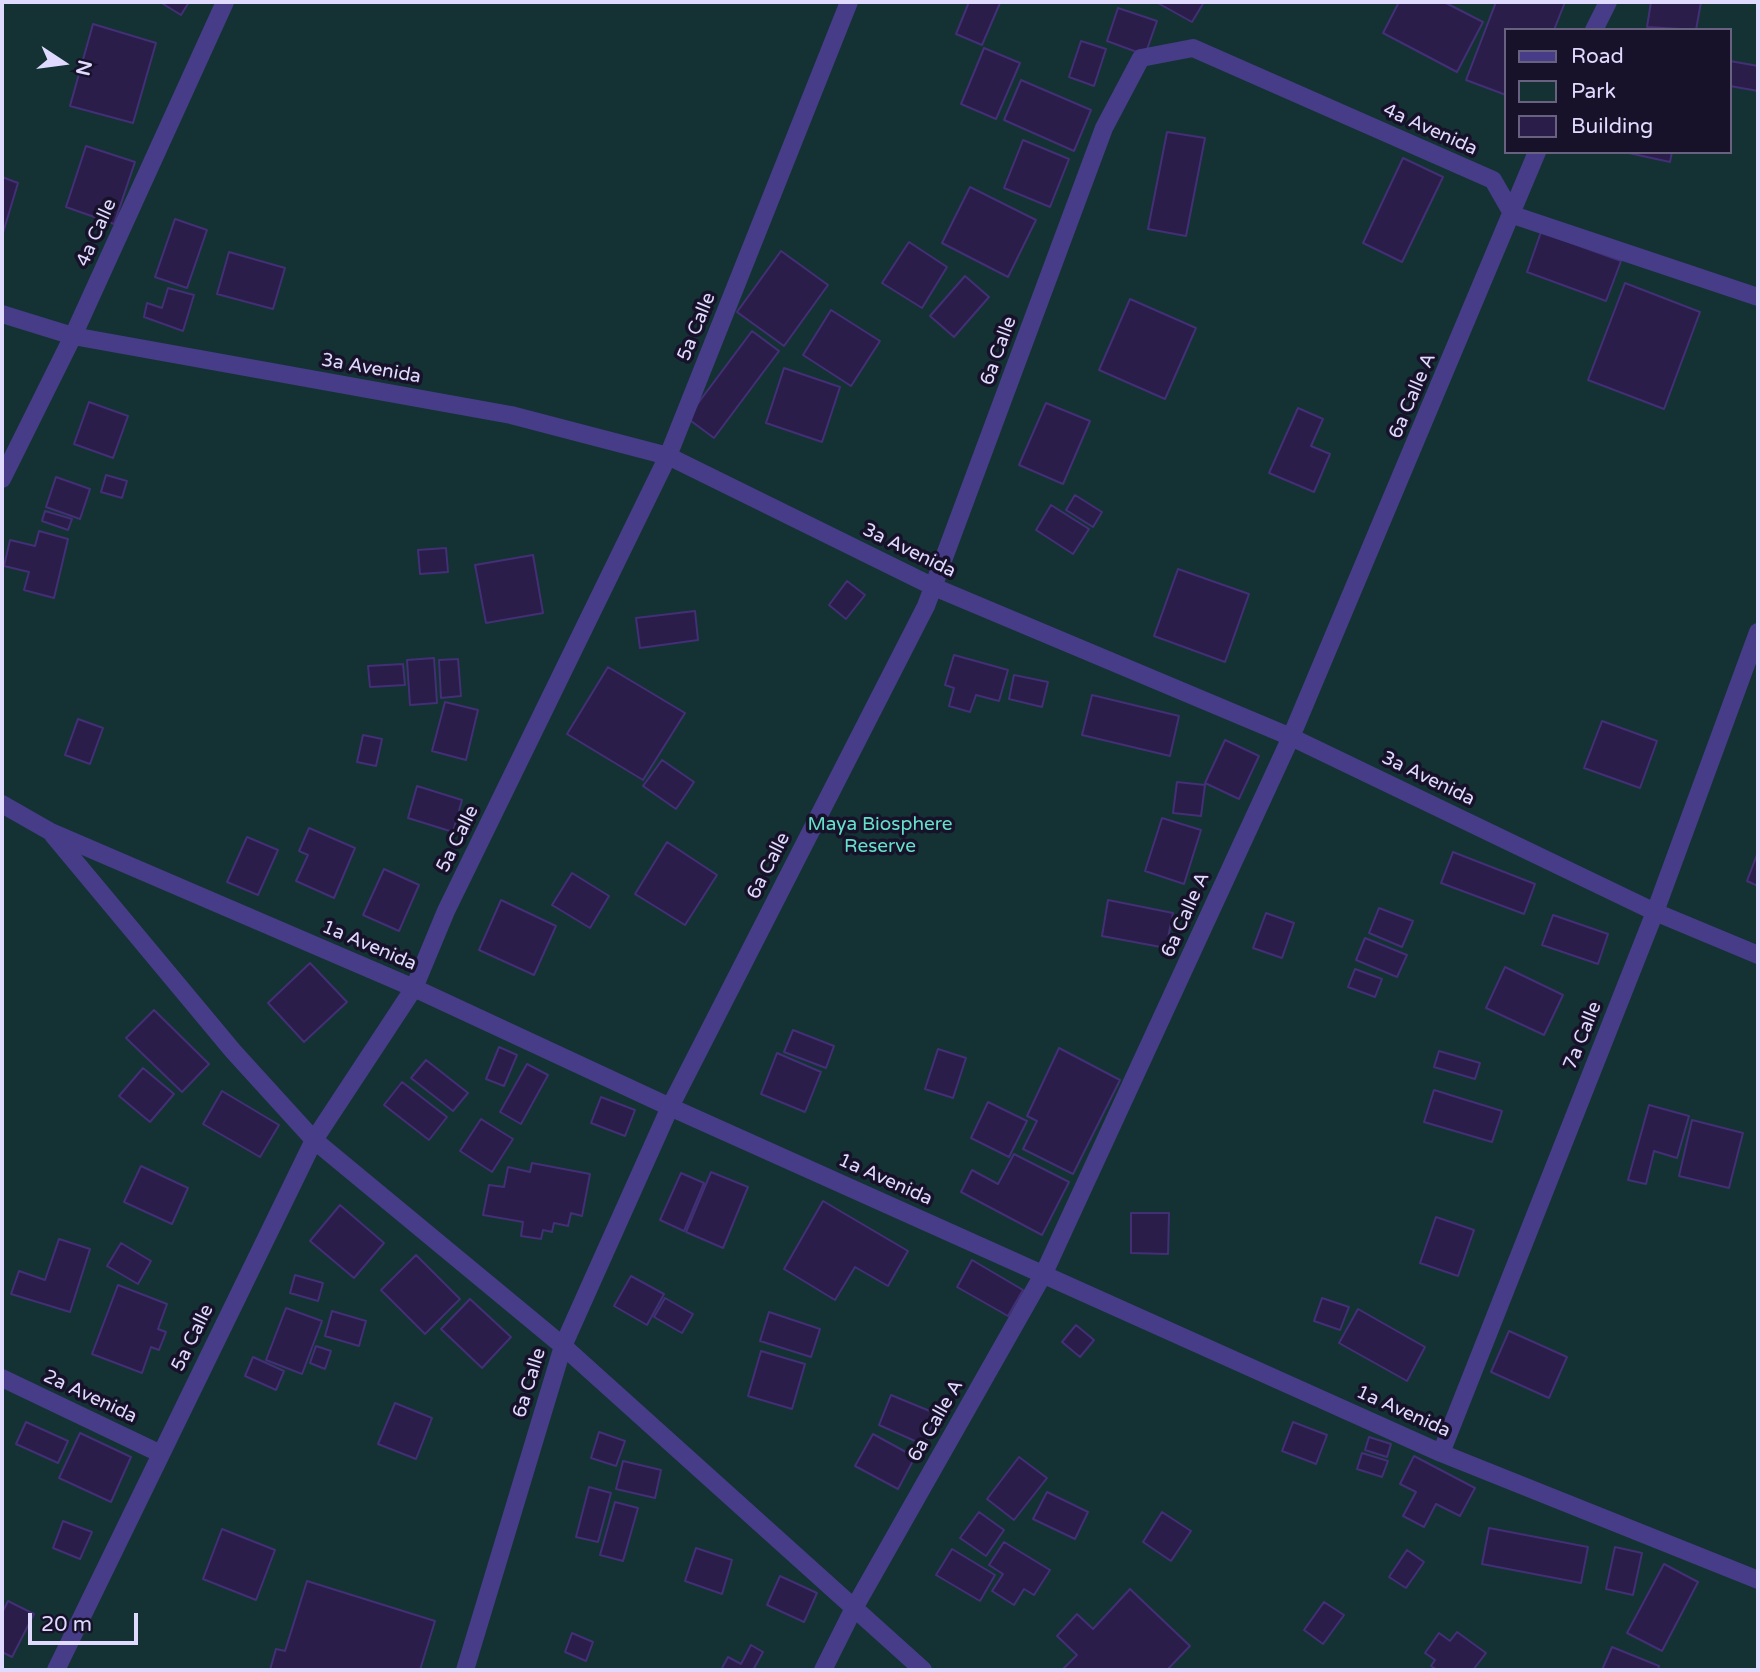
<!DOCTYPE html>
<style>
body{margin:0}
#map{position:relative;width:1760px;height:1672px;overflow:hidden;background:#17112a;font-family:"Varela Round",sans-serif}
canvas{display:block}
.frame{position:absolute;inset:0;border:4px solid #e1daff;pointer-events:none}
.legend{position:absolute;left:1504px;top:28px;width:228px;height:126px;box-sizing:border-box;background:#17112a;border:2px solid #68617f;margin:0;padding:9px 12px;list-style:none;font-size:21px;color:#e1daff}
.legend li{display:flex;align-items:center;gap:14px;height:35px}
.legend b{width:35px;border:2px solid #68617f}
.north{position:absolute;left:28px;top:28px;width:70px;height:70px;-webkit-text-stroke:5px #17112a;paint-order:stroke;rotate:103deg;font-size:19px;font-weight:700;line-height:28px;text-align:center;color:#e1daff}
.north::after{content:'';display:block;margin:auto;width:24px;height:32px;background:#e1daff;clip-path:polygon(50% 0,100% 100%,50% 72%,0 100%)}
.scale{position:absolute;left:28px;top:1613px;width:110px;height:32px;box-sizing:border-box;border:4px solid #e1daff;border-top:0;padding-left:9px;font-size:21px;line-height:24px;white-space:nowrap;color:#e1daff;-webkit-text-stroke:5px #17112a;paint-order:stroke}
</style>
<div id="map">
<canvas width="1760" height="1672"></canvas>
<div class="frame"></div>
<ul class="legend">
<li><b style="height:9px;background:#463c88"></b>Road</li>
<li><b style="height:19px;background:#143234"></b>Park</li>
<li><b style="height:19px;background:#2a1d4a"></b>Building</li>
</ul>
<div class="north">N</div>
<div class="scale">20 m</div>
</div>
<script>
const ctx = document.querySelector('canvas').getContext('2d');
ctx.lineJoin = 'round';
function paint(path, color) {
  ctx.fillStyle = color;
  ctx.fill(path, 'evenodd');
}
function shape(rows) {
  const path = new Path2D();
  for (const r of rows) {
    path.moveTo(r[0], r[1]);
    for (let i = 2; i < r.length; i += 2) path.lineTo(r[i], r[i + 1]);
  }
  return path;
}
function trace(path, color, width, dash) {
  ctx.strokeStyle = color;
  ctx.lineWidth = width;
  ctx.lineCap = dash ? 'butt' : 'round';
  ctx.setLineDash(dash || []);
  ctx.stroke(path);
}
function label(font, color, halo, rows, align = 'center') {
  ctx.font = font + ' "Varela Round",sans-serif';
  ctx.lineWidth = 7;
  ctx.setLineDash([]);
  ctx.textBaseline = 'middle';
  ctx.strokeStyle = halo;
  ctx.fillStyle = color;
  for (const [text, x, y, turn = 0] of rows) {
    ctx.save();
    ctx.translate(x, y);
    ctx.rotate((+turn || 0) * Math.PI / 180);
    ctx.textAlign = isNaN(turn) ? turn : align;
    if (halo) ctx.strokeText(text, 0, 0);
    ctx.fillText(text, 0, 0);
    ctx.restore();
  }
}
const green = shape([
 [2,2,1758,2,1758,1670,2,1670],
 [1506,30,1730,30,1730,152,1506,152]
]);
const building = shape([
 [160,2,189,2,181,15,160,2],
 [969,2,1000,3,982,45,956,34,969,2],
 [1156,2,1204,2,1192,22,1156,2],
 [1399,2,1444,2,1483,22,1457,72,1383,33,1399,2],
 [1496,2,1565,2,1554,30,1506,30,1506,95,1466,80,1496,2],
 [1651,2,1701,2,1696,30,1647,27,1651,2],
 [1118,8,1157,21,1145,55,1107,41,1118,8],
 [93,24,156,43,133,123,70,106,93,24],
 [1081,41,1106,49,1094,86,1069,77,1081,41],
 [984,48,1020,63,996,119,961,104,984,48],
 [1730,61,1758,66,1758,91,1730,86,1730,61],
 [1021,80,1091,110,1074,151,1004,120,1021,80],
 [1167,132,1205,138,1186,236,1148,229,1167,132],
 [1023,140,1069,159,1050,207,1004,188,1023,140],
 [86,146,135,162,114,224,66,207,86,146],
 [1624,152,1672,152,1670,162,1624,152],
 [1403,158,1443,177,1402,262,1363,243,1403,158],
 [2,177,18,183,2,236,2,177],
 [970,187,1036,220,1008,277,942,243,970,187],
 [175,219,207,230,187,288,155,277,175,219],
 [1541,232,1621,261,1606,301,1527,272,1541,232],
 [909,242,947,267,922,308,882,283,909,242],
 [781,251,828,285,784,346,737,312,781,251],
 [229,252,285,268,273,309,217,294,229,252],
 [965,276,989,297,954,337,930,316,965,276],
 [1625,283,1700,312,1664,409,1588,380,1625,283],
 [168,288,194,295,183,331,144,317,147,303,162,308,168,288],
 [1130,299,1196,328,1165,399,1099,370,1130,299],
 [831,310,880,341,851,386,803,355,831,310],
 [752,331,779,351,714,438,687,418,752,331],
 [784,368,840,387,822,442,766,423,784,368],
 [89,402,128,416,113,458,74,444,89,402],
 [1046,403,1090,421,1063,484,1019,465,1046,403],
 [1298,408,1323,419,1311,446,1330,454,1314,492,1269,473,1298,408],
 [106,475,127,481,122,498,101,492,106,475],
 [56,477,90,489,80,519,46,507,56,477],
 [1075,495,1102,512,1093,527,1066,510,1075,495],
 [1051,505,1089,529,1073,554,1036,530,1051,505],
 [45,511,72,519,68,530,42,521,45,511],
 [39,531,68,539,54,598,24,590,29,572,4,566,10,540,35,546,39,531],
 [446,548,448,572,420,574,418,550,446,548],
 [533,555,543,613,486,623,475,565,533,555],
 [1178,569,1249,594,1225,662,1154,636,1178,569],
 [847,581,865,595,846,619,829,605,847,581],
 [695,611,698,640,640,648,636,618,695,611],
 [954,655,1008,670,999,701,976,695,970,712,949,706,954,688,945,685,954,655],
 [434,658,437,703,410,705,407,660,434,658],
 [458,659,461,696,441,698,439,660,458,659],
 [403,664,405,685,370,687,368,666,403,664],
 [608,667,685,713,643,780,567,734,608,667],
 [1014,675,1048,682,1042,707,1009,699,1014,675],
 [1092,695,1179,716,1170,756,1082,735,1092,695],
 [445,702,478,710,466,760,432,751,445,702],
 [78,719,103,728,90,764,65,755,78,719],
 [1602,721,1657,741,1640,788,1584,768,1602,721],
 [363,735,382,739,376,766,357,762,363,735],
 [1225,740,1259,756,1239,799,1205,783,1225,740],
 [662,760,694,782,676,809,643,786,662,760],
 [1177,782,1205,785,1201,816,1173,813,1177,782],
 [417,786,462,800,453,832,408,818,417,786],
 [1162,818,1201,830,1184,884,1145,871,1162,818],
 [309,828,355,848,334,898,296,881,308,855,299,851,309,828],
 [247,837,278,850,258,895,227,882,247,837],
 [667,842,717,875,685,925,635,894,667,842],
 [1453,852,1535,884,1524,914,1441,883,1453,852],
 [1758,852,1758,886,1747,881,1758,852],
 [384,869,419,885,399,931,363,915,384,869],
 [572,873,609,896,590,928,552,905,572,873],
 [501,900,556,926,534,975,479,950,501,900],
 [1108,900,1173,913,1166,948,1102,936,1108,900],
 [1379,908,1413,921,1402,947,1369,933,1379,908],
 [1266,913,1294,923,1282,958,1253,948,1266,913],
 [1553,915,1608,934,1598,964,1542,945,1553,915],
 [1365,938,1407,955,1397,977,1356,960,1365,938],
 [310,963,347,1002,304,1042,268,1003,310,963],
 [1505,967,1563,995,1544,1035,1486,1008,1505,967],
 [1355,969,1382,979,1375,997,1348,987,1355,969],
 [154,1010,209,1064,182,1092,126,1038,154,1010],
 [793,1030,834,1046,826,1068,784,1052,793,1030],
 [499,1047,517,1055,504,1086,486,1079,499,1047],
 [1059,1048,1120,1080,1073,1174,1023,1149,1037,1121,1027,1116,1059,1048],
 [938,1049,966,1058,953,1098,925,1089,938,1049],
 [1439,1051,1480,1063,1475,1079,1434,1067,1439,1051],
 [777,1053,821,1072,805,1112,761,1094,777,1053],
 [426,1060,468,1093,453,1111,411,1078,426,1060],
 [527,1064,548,1075,521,1124,500,1112,527,1064],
 [143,1068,174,1094,150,1122,119,1096,143,1068],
 [402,1082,447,1117,429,1140,384,1105,402,1082],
 [1434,1090,1502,1111,1492,1142,1424,1122,1434,1090],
 [222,1091,279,1125,260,1157,203,1124,222,1091],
 [601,1097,635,1110,625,1136,591,1123,601,1097],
 [988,1102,1027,1121,1009,1157,971,1138,988,1102],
 [1649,1105,1689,1116,1677,1158,1654,1151,1646,1184,1628,1180,1649,1105],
 [481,1119,513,1139,492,1172,460,1151,481,1119],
 [1692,1120,1743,1133,1729,1188,1679,1176,1692,1120],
 [1014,1154,1069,1182,1042,1235,961,1192,972,1170,998,1184,1014,1154],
 [532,1163,590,1174,582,1216,571,1213,568,1226,554,1223,552,1232,543,1230,541,1239,521,1236,523,1222,483,1215,489,1185,504,1187,508,1167,530,1172,532,1163],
 [141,1166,188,1188,172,1224,124,1202,141,1166],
 [711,1172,748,1187,723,1248,686,1232,711,1172],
 [681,1173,704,1183,684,1231,660,1220,681,1173],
 [823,1201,908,1251,888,1286,855,1267,835,1300,784,1269,823,1201],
 [340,1205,384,1243,354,1278,310,1241,340,1205],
 [1131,1213,1169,1213,1168,1254,1131,1253,1131,1213],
 [1436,1217,1474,1230,1458,1276,1420,1263,1436,1217],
 [59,1239,90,1249,70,1312,11,1294,19,1271,45,1280,59,1239],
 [121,1243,151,1261,138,1284,107,1266,121,1243],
 [416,1255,460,1299,425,1334,381,1290,416,1255],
 [972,1260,1023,1290,1008,1316,957,1287,972,1260],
 [295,1275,323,1283,318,1301,290,1293,295,1275],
 [631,1276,664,1294,647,1325,614,1306,631,1276],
 [118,1285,167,1304,158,1329,166,1332,159,1350,151,1347,142,1373,92,1354,118,1285],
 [665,1298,693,1314,682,1333,654,1317,665,1298],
 [1322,1298,1349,1307,1340,1330,1314,1321,1322,1298],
 [470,1299,511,1337,482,1368,441,1329,470,1299],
 [286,1308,322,1321,302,1374,266,1360,286,1308],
 [1358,1309,1425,1347,1407,1381,1339,1343,1358,1309],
 [332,1311,366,1321,359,1346,325,1336,332,1311],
 [769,1312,820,1329,811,1357,760,1341,769,1312],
 [1076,1325,1094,1340,1080,1357,1062,1342,1076,1325],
 [1509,1331,1567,1357,1549,1398,1491,1372,1509,1331],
 [316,1346,331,1351,325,1369,310,1363,316,1346],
 [761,1351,805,1364,792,1409,748,1396,761,1351],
 [253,1357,284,1371,276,1390,245,1376,253,1357],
 [891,1395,937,1414,924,1445,879,1425,891,1395],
 [395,1403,432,1418,416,1459,378,1444,395,1403],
 [26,1422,68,1441,58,1463,16,1444,26,1422],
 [1293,1422,1327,1435,1316,1464,1282,1451,1293,1422],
 [599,1432,625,1441,616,1466,591,1458,599,1432],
 [80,1433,131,1457,111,1502,59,1478,80,1433],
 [873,1434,915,1457,898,1489,855,1466,873,1434],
 [1369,1437,1391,1444,1387,1457,1365,1450,1369,1437],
 [1362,1453,1388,1461,1382,1477,1357,1469,1362,1453],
 [1414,1456,1475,1488,1460,1516,1436,1504,1424,1527,1403,1516,1416,1492,1400,1484,1414,1456],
 [1019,1457,1047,1478,1014,1520,987,1499,1019,1457],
 [623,1461,661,1470,655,1498,616,1489,623,1461],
 [589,1487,611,1493,598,1542,576,1537,589,1487],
 [1047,1492,1088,1512,1075,1539,1033,1519,1047,1492],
 [615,1502,638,1508,623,1561,600,1555,615,1502],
 [979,1512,1004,1530,986,1556,960,1538,979,1512],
 [1162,1512,1191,1531,1171,1561,1143,1542,1162,1512],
 [63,1521,92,1532,80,1559,53,1548,63,1521],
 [1489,1528,1588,1547,1581,1583,1482,1564,1489,1528],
 [222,1529,275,1550,256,1600,203,1579,222,1529],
 [1004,1542,1050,1570,1034,1595,1024,1589,1014,1605,992,1591,1003,1574,989,1565,1004,1542],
 [1615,1547,1642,1553,1633,1595,1606,1589,1615,1547],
 [696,1548,732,1560,722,1594,685,1581,696,1548],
 [952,1549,995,1575,980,1601,936,1575,952,1549],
 [1407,1550,1424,1562,1406,1588,1389,1577,1407,1550],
 [1664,1564,1698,1582,1662,1651,1627,1633,1664,1564],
 [780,1576,817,1593,804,1622,767,1605,780,1576],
 [307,1581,435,1621,420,1670,270,1670,276,1649,285,1651,307,1581],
 [1130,1589,1190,1646,1167,1670,1062,1670,1077,1655,1057,1636,1077,1614,1093,1629,1130,1589],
 [8,1601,34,1614,12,1657,2,1652,2,1613,8,1601],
 [1324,1602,1344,1615,1323,1644,1304,1630,1324,1602],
 [1457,1632,1486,1653,1473,1670,1437,1670,1431,1666,1435,1660,1425,1653,1439,1633,1450,1641,1457,1632],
 [572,1633,593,1642,586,1661,565,1652,572,1633],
 [751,1645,763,1652,753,1670,721,1670,728,1657,741,1664,751,1645],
 [1612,1647,1659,1666,1658,1670,1602,1670,1612,1647]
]);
const minor = shape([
 [1594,30,1608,2],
 [2,314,73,336,511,415,668,456,934,587,1291,737,1655,912,1758,955],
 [2,479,73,336,225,2],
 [2,804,51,832,414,988,670,1107,1441,1453,1758,1580],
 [53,835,233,1051,314,1140,563,1346,923,1670],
 [2,1378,159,1453],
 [1441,1453,1655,912,1758,632],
 [56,1670,314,1140,414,988,446,911,668,456,849,2],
 [465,1670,563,1346,670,1107,926,606,1104,128,1141,58,1193,48,1493,180,1513,215,1758,297],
 [823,1670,853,1610,1044,1273,1291,737,1537,152]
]);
const streetNames = [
 ["4a Avenida",1430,130,24],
 ["4a Calle",97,233,-66],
 ["5a Calle",697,327,-68],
 ["6a Calle",999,351,-70],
 ["3a Avenida",371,369,10],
 ["6a Calle A",1413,396,-67],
 ["3a Avenida",909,551,26],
 ["3a Avenida",1428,779,26],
 ["5a Calle",458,839,-64],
 ["6a Calle",769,866,-63],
 ["6a Calle A",1186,915,-66],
 ["1a Avenida",369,946,23],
 ["7a Calle",1583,1036,-68],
 ["1a Avenida",885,1180,24],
 ["5a Calle",193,1338,-64],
 ["6a Calle",530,1383,-73],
 ["2a Avenida",90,1397,25],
 ["1a Avenida",1403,1412,24],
 ["6a Calle A",936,1421,-60]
];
const parkNames = [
 ["Maya Biosphere",880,825],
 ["Reserve",880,847]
];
paint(green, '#143234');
paint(building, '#2a1d4a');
trace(building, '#432f76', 2);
trace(minor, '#463c88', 18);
label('19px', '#e1daff', '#17112a', streetNames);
label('19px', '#65e0cb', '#17112a', parkNames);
</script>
